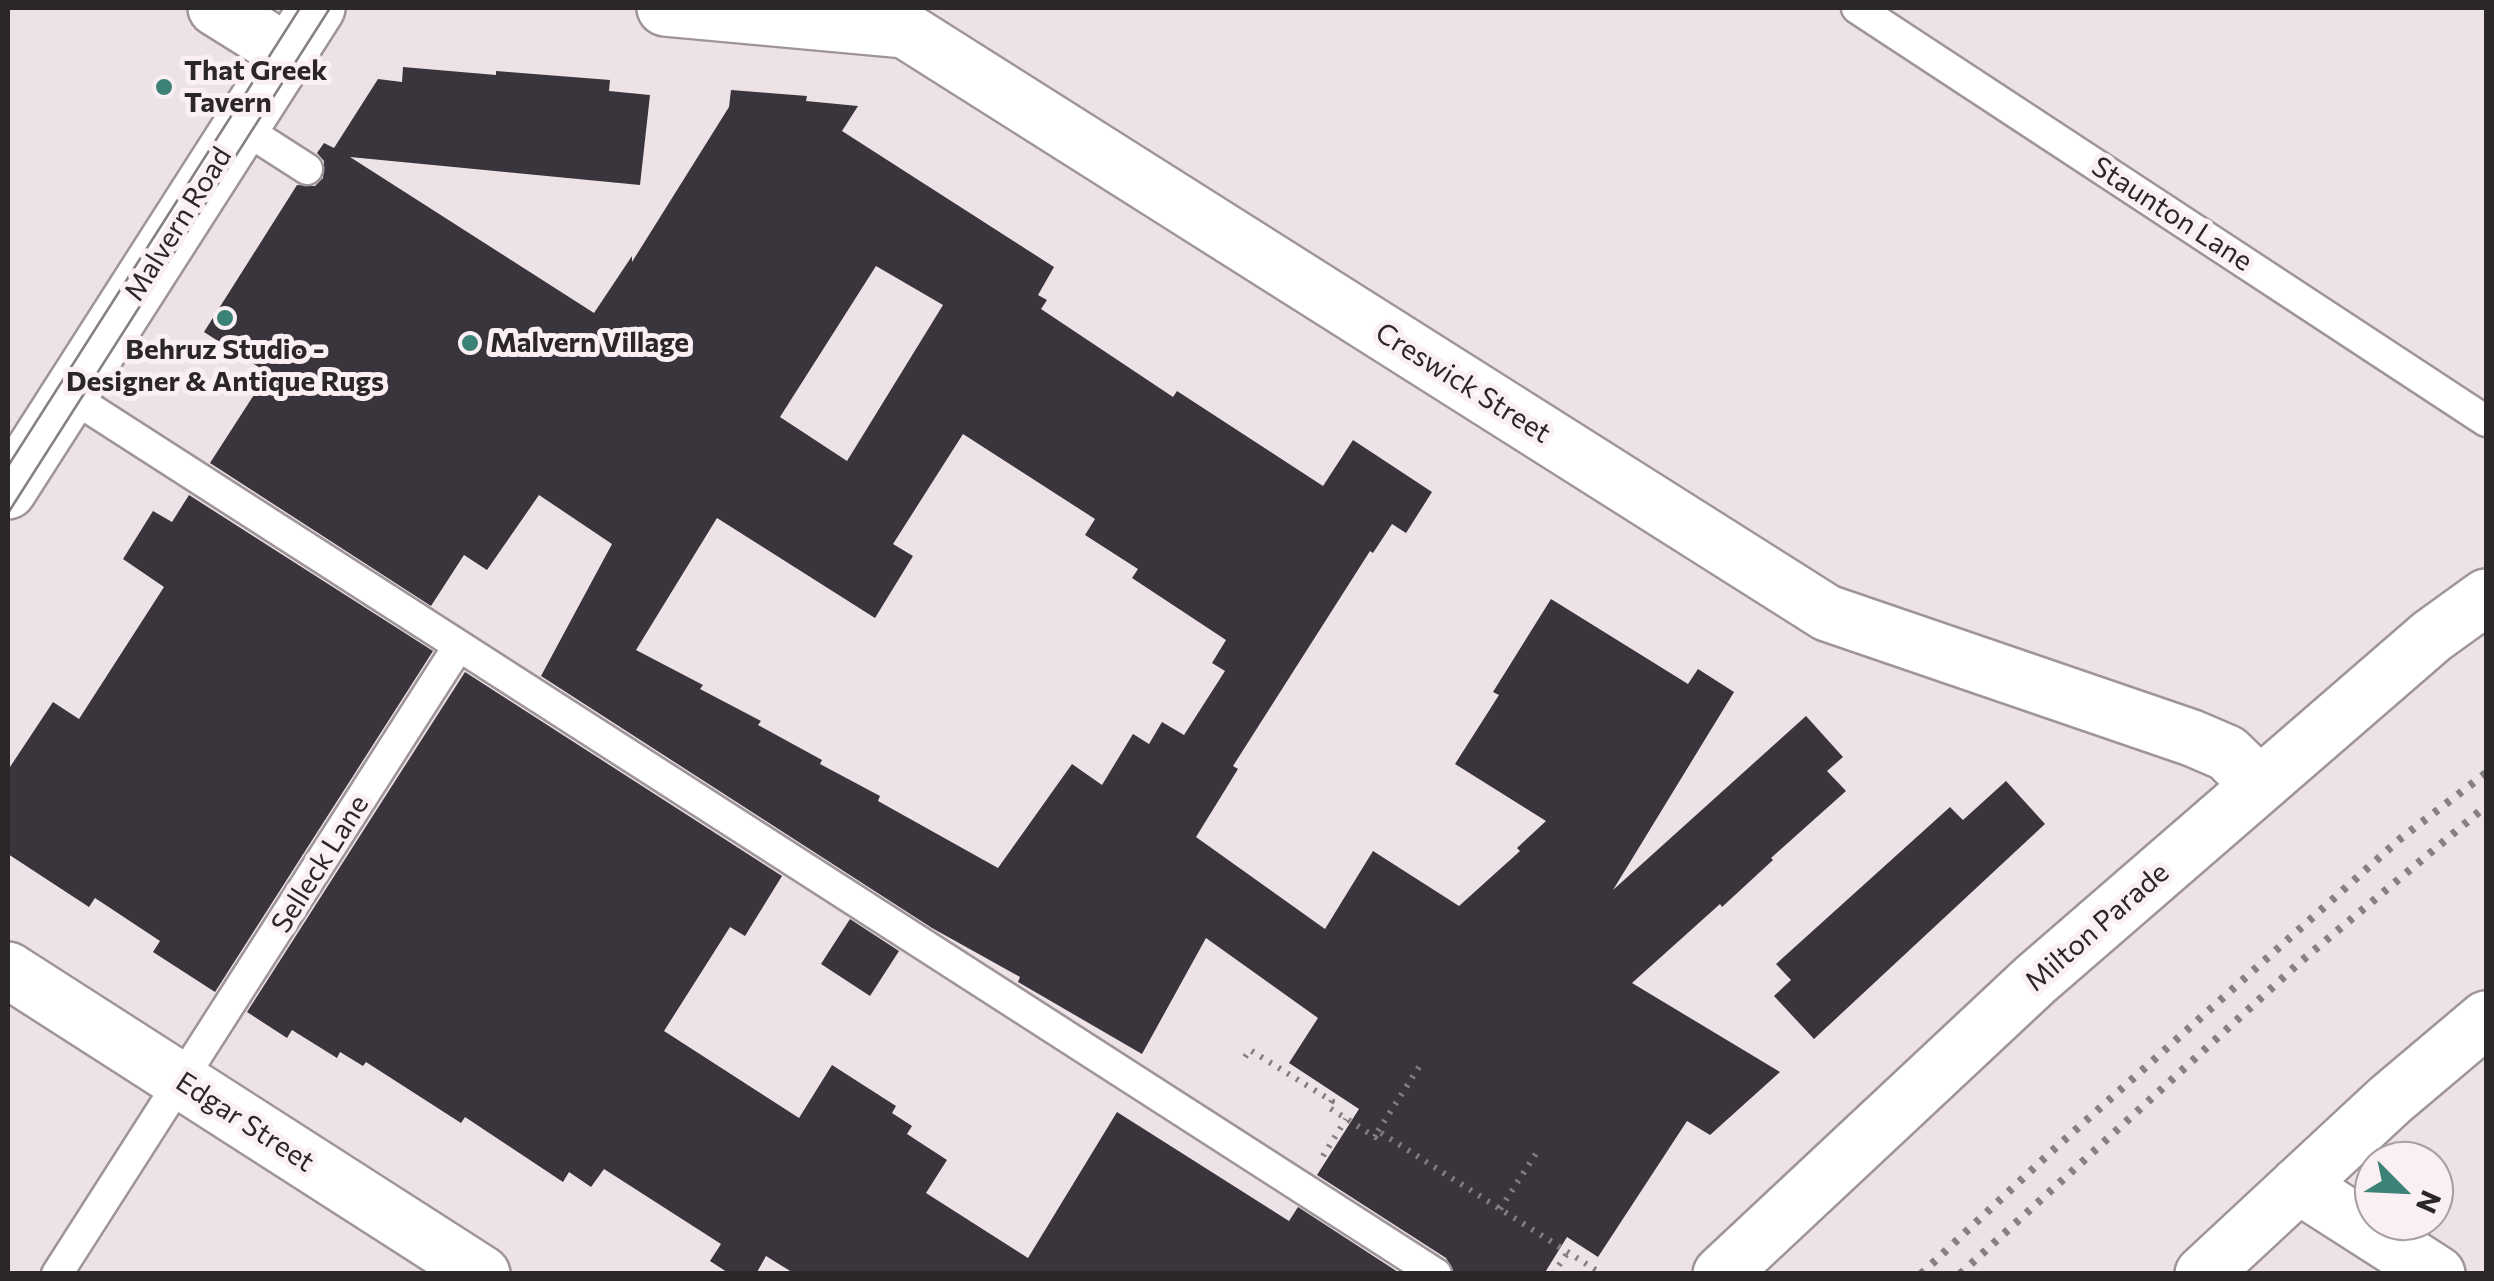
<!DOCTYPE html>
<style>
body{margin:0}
#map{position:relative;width:2494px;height:1281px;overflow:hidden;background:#ede2e6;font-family:Commissioner,sans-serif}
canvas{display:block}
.frame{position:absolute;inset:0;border:10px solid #2b2728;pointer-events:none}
.north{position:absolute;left:2354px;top:1141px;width:100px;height:100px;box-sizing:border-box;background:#faeff3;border:2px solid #a79fa2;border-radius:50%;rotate:114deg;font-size:28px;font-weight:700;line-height:40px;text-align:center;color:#2b2728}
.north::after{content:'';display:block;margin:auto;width:35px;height:45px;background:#3d8276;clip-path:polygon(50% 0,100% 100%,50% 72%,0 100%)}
</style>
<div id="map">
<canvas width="2494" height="1281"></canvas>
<div class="frame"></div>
<div class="north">N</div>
</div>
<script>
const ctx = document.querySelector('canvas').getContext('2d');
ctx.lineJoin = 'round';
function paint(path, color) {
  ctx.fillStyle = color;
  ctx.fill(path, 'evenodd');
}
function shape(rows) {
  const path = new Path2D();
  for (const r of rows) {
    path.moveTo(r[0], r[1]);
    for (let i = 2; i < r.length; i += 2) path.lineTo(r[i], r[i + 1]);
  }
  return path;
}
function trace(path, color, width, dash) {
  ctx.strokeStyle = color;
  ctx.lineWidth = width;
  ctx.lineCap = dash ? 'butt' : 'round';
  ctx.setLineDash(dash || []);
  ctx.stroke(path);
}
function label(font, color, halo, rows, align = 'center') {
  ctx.font = font + ' Commissioner,sans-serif';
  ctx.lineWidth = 10;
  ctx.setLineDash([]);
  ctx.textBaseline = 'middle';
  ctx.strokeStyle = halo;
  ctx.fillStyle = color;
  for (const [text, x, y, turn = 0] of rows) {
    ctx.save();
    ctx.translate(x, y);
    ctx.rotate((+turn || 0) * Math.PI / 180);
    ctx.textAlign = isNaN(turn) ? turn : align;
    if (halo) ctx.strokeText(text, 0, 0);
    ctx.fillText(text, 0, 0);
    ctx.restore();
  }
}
const building = shape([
 [403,67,496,75,496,71,610,80,609,91,650,95,640,185,350,157,594,313,632,256,632,262,729,107,731,90,807,96,806,101,858,106,842,131,1054,267,1038,295,1047,300,1041,309,1173,397,1177,391,1323,486,1353,440,1432,492,1406,533,1392,524,1373,553,1370,551,1233,766,1238,769,1196,837,1325,929,1373,851,1459,906,1520,851,1517,848,1546,821,1455,764,1499,695,1493,692,1551,599,1688,684,1698,669,1734,692,1613,890,1806,716,1843,757,1827,771,1846,791,1771,858,1773,860,1722,907,1720,904,1632,983,1780,1072,1710,1135,1687,1121,1598,1257,1567,1237,1544,1274,1455,1274,1446,1258,1317,1175,1359,1109,1289,1063,1318,1018,1206,938,1142,1054,1018,982,1020,977,932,928,541,676,612,544,539,495,487,570,464,555,431,606,210,463,268,373,204,332,297,185,315,186,323,178,324,161,317,153,324,143,334,148,378,79,402,82],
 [876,266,943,305,847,461,780,417],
 [963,434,1095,519,1085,535,1138,569,1132,578,1226,640,1212,663,1225,671,1184,735,1162,722,1149,744,1133,734,1102,785,1072,764,998,868,878,801,880,796,820,764,822,760,758,725,761,721,700,689,703,685,636,650,717,518,875,618,913,556,893,544],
 [189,495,433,651,215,992,153,952,160,941,95,898,89,907,8,854,8,770,53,702,79,719,164,587,123,559,153,511,172,522],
 [465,672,782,876,745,936,730,927,664,1031,799,1118,832,1065,896,1106,892,1113,912,1126,907,1134,947,1160,926,1193,1028,1258,1117,1112,1289,1221,1298,1207,1401,1274,795,1274,766,1256,756,1274,730,1274,710,1261,721,1244,604,1169,591,1187,569,1172,563,1182,465,1117,461,1123,366,1062,363,1066,340,1052,337,1058,292,1030,287,1038,247,1012],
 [2006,781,2045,824,1814,1039,1774,996,1791,980,1776,964,1950,807,1963,820],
 [850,919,899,951,870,996,821,964]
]);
const path = shape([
 [1245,1057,1250,1050,1332,1101,1328,1107,1375,1137,1378,1131,1602,1274],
 [1378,1131,1419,1067],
 [1323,1156,1346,1119],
 [1500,1209,1539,1149],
 [1553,1274,1568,1252]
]);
const service = shape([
 [1857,8,2486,421],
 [240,126,307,169],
 [69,395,1436,1274],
 [57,1274,458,647]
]);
const minor = shape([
 [216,8,288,53],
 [665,8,905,30,1827,613,2192,738,2227,753,2260,785],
 [8,970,482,1274],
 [2298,1185,2437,1274],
 [1721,1274,2035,980,2432,636,2486,597],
 [2203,1274,2390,1100,2486,1019]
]);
const secondary = shape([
 [8,491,317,8]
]);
const tram = shape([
 [8,466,300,8],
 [8,513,330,8]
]);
const rail = shape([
 [1921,1274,2051,1152,2400,839,2486,773],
 [1960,1274,2299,963,2486,806]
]);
const markers = [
 [164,87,10,"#3d8276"],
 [225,318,10,"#3d8276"],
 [470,343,10,"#3d8276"]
];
const poiNames = [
 ["That Greek",184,71],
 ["Tavern",184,103],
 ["Malvern Village",490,343],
 ["Behruz Studio -",225,350,"center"],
 ["Designer & Antique Rugs",225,382,"center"]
];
const streetNames = [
 ["Staunton Lane",2172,214,33],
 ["Malvern Road",178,224,-58],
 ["Creswick Street",1463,383,32],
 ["Selleck Lane",320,864,-58],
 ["Milton Parade",2097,927,-41],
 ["Edgar Street",245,1122,33]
];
paint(building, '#3a353c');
trace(service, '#9f9599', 35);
trace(minor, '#9f9599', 60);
trace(secondary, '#9f9599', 60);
trace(path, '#847c7f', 6, [2.5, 8]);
trace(service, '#fff', 30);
trace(minor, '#fff', 55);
trace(secondary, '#fff', 55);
trace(tram, '#878082', 2.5);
trace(rail, '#878082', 8, [5, 10]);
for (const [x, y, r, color] of markers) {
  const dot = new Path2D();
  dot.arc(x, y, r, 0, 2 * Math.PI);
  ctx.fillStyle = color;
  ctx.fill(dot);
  trace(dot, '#faeff3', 4);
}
label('bold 28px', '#2b2728', '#faeff3', poiNames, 'left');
label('28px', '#2b2728', '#faeff3', streetNames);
</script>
